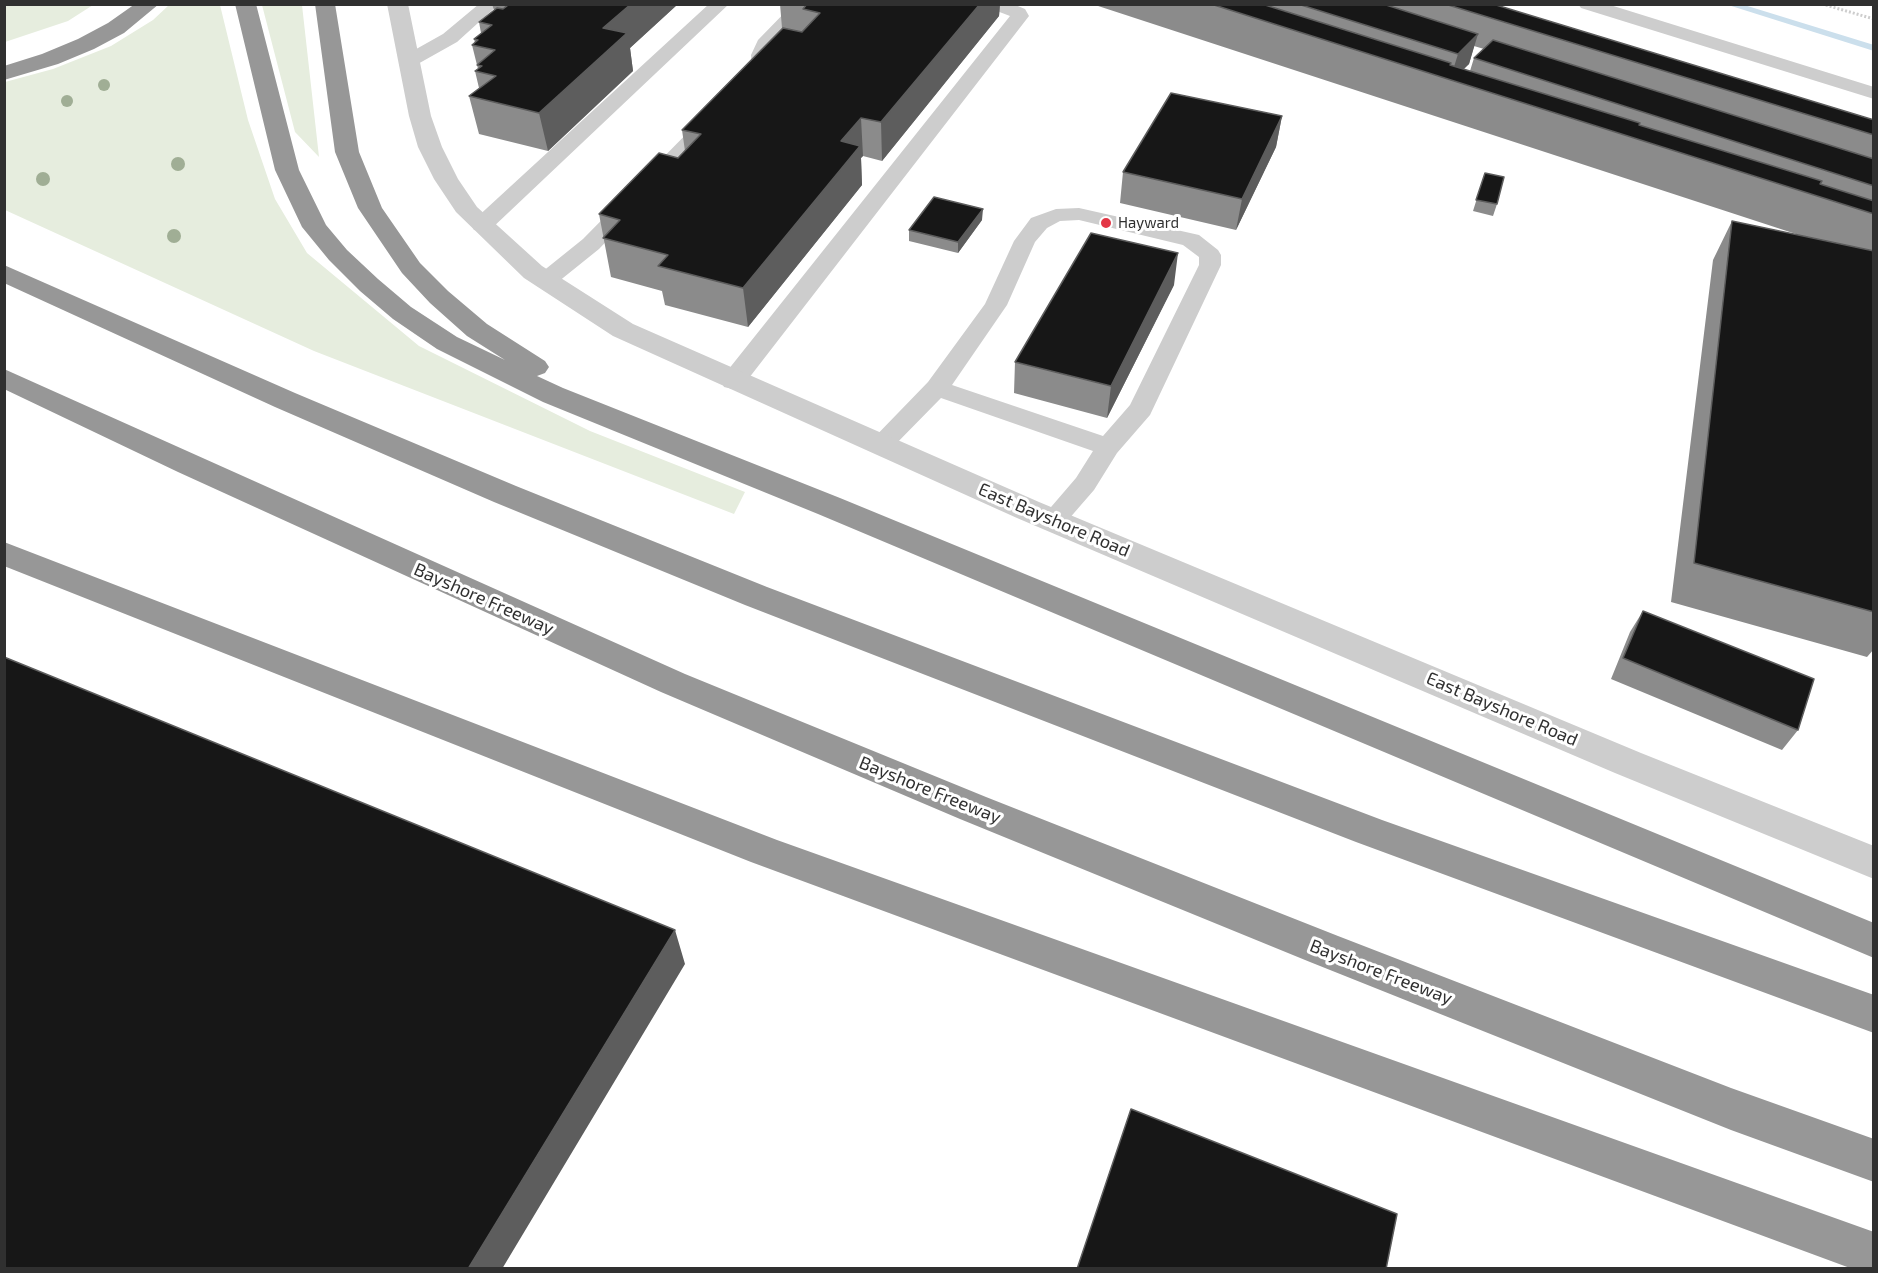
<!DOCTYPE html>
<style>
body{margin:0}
#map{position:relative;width:1878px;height:1273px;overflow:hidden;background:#fff;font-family:"Exo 2",sans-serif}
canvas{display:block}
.frame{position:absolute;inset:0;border:6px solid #303030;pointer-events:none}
</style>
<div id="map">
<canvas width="1878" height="1273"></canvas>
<div class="frame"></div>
</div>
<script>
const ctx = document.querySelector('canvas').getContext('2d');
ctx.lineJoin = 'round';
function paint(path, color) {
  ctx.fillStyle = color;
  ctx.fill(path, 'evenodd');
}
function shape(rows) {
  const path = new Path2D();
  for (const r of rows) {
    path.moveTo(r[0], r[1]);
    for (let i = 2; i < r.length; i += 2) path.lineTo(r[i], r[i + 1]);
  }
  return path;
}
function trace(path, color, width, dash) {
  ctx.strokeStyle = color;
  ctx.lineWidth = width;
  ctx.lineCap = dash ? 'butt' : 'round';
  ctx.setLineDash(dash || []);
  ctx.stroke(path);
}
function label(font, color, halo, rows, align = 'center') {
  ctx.font = font + ' "Exo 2",sans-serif';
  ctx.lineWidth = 6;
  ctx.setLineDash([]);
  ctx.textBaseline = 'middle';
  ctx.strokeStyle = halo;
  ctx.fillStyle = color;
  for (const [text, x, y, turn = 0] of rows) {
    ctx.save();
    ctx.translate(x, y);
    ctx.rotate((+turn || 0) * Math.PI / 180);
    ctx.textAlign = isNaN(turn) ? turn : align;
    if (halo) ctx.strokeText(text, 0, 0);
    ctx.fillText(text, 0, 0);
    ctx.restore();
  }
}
const green = shape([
 [4,5,5,4,93,5,68,21,5,42],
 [169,5,220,5,248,120,275,199,307,253,419,346,590,431,745,492,734,514,314,351,5,210,5,82,53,69,111,46,153,20],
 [262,5,302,5,319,157,295,132]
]);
const stream = shape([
 [1725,4,1741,4,1874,45,1874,51,1725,4]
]);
const path = shape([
 [1822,4,1874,19]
]);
const service = shape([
 [479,4,499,4,457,42,416,65,402,65,400,61,402,57,443,34,479,4],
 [709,4,729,4,490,230,482,231,474,230,471,225,474,220,709,4],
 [793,4,813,4,775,42,769,55,772,68,769,72,757,84,743,84,740,80,752,67,751,55,758,40,793,4],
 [986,4,1013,4,1025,9,1029,16,742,387,733,389,724,387,721,381,724,375,1010,16,989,8,986,4],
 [1578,4,1607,4,1874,87,1874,99,1581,8,1578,4],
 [711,114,718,116,721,120,718,124,599,249,553,286,545,288,537,286,534,281,537,276,583,239,704,116,711,114],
 [1079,208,1199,235,1218,250,1221,255,1221,265,1150,415,1117,453,1094,490,1061,528,1052,530,1043,528,1039,521,1076,478,1093,451,941,398,889,451,880,454,871,451,867,445,928,382,985,304,1014,241,1031,218,1056,209,1079,208],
 [1079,220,1183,245,1199,257,1199,265,1130,405,1103,436,952,385,1007,305,1035,242,1047,228,1060,221,1079,220]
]);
const tertiary = shape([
 [387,4,408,4,431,116,442,147,458,179,477,207,542,266,633,324,1039,502,1641,753,1874,846,1874,879,1615,773,1017,518,613,336,524,278,456,212,434,179,418,147,409,116,387,4]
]);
const motorway = shape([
 [135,4,159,4,124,33,94,49,58,64,4,80,4,66,42,54,78,39,108,23,135,4],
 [235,4,256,4,299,170,326,225,347,250,378,279,411,307,457,337,505,360,467,336,430,303,402,273,358,208,335,152,315,4,335,4,359,152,382,208,420,263,448,291,487,324,545,361,549,367,545,373,537,376,563,388,840,498,1874,923,1874,958,818,514,543,402,437,349,393,319,360,291,329,260,302,227,275,170,235,4],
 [4,265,295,393,516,486,767,587,1382,820,1874,995,1874,1033,1356,842,745,605,494,502,275,407,4,283,4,265],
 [4,369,685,674,986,797,1338,936,1731,1088,1874,1139,1874,1182,1731,1130,1310,962,960,819,661,692,178,472,4,389,4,369],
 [4,542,777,840,1874,1232,1874,1268,1850,1268,751,862,4,566,4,542]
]);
const trees = [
 [104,85,6],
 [67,101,6],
 [178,164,7],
 [43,179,7],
 [174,236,7]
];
const wall = shape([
 [492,4,678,4,630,48,633,71,548,151,479,134,469,96,479,88,475,71,478,69,472,45,475,43,474,39,481,33,479,22,494,10],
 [780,4,1000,4,999,16,882,161,863,156,861,158,862,185,748,327,665,305,662,291,611,277,599,214,678,158,685,151,682,130,782,28],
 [1092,4,1493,4,1874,120,1874,649,1867,657,1671,602,1713,260,1732,221,1799,235],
 [1474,46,1484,49,1474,58,1470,71,1463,69,1469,64],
 [1282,116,1276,147,1236,230,1120,203,1123,172],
 [1485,173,1497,204,1493,216,1473,211],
 [982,220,958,253,909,241,909,230],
 [1174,285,1107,418,1014,393,1015,362],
 [1643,611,1798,730,1782,750,1611,679,1630,632]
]);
const shadedWall = shape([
 [631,4,678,4,630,48,633,71,548,151,539,113,603,28],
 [980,4,1000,4,999,16,882,161,881,122],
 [1478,34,1469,64,1452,81,1450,80,1458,54],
 [1282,116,1276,147,1236,230,1242,199],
 [861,118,863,156,861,158,862,185,748,327,743,288,841,141],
 [983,209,982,220,958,253,958,242],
 [1178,253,1174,285,1107,418,1111,386],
 [675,930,685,964,502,1269,468,1269]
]);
const building = shape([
 [499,4,631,4,603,28,627,33,539,113,469,96,496,76,475,71,482,66,477,65,495,50,472,45,478,40,474,39,492,25,479,22,497,8,503,9,507,6,499,4],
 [807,4,980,4,881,122,861,118,841,141,860,146,743,288,658,266,668,255,603,238,620,220,599,214,659,153,678,158,701,134,682,130,783,28,802,32,820,13,803,9,807,4],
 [1211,4,1262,4,1451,63,1450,65,1640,123,1639,125,1822,181,1820,184,1874,201,1874,214,1211,4],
 [1298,4,1383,4,1478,34,1458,54,1298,4],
 [1445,4,1493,4,1874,120,1874,135,1445,4],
 [1493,40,1874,159,1874,186,1474,58,1493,40],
 [1171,93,1282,116,1242,199,1123,172,1171,93],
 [1485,173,1504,177,1497,204,1476,200,1485,173],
 [934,197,983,209,958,242,909,230,934,197],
 [1732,221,1874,251,1874,612,1694,563,1732,221],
 [1091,233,1178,253,1111,386,1015,362,1091,233],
 [1643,611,1814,679,1798,730,1623,658,1643,611],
 [4,657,675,930,468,1269,4,1269,4,657],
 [1131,1109,1397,1214,1386,1269,1077,1269,1131,1109]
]);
const markers = [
 [1106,223,6,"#e33645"]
];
const farPoinames = [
 ["Hayward",1118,223]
];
const streetNames = [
 ["East Bayshore Road",1054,520,23],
 ["Bayshore Freeway",484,599,24],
 ["East Bayshore Road",1502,709,23],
 ["Bayshore Freeway",930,790,22],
 ["Bayshore Freeway",1381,972,21]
];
paint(green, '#e6edde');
paint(stream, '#cbdfec');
trace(path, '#cdcdcd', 3, [2, 2]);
paint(service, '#cdcdcd');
paint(tertiary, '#cdcdcd');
paint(motorway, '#979797');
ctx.fillStyle = '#a0ae95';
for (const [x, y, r] of trees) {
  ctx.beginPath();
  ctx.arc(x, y, r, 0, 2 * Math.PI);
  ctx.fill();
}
paint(wall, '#8b8b8b');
paint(shadedWall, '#5d5d5d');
paint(building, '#171717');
trace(building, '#5d5d5d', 1.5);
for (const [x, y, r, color] of markers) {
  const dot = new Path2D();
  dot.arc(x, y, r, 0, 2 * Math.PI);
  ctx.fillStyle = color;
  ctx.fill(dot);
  trace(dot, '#fff', 2);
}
label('15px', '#303030', '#fff', farPoinames, 'left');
label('18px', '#303030', '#fff', streetNames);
</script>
